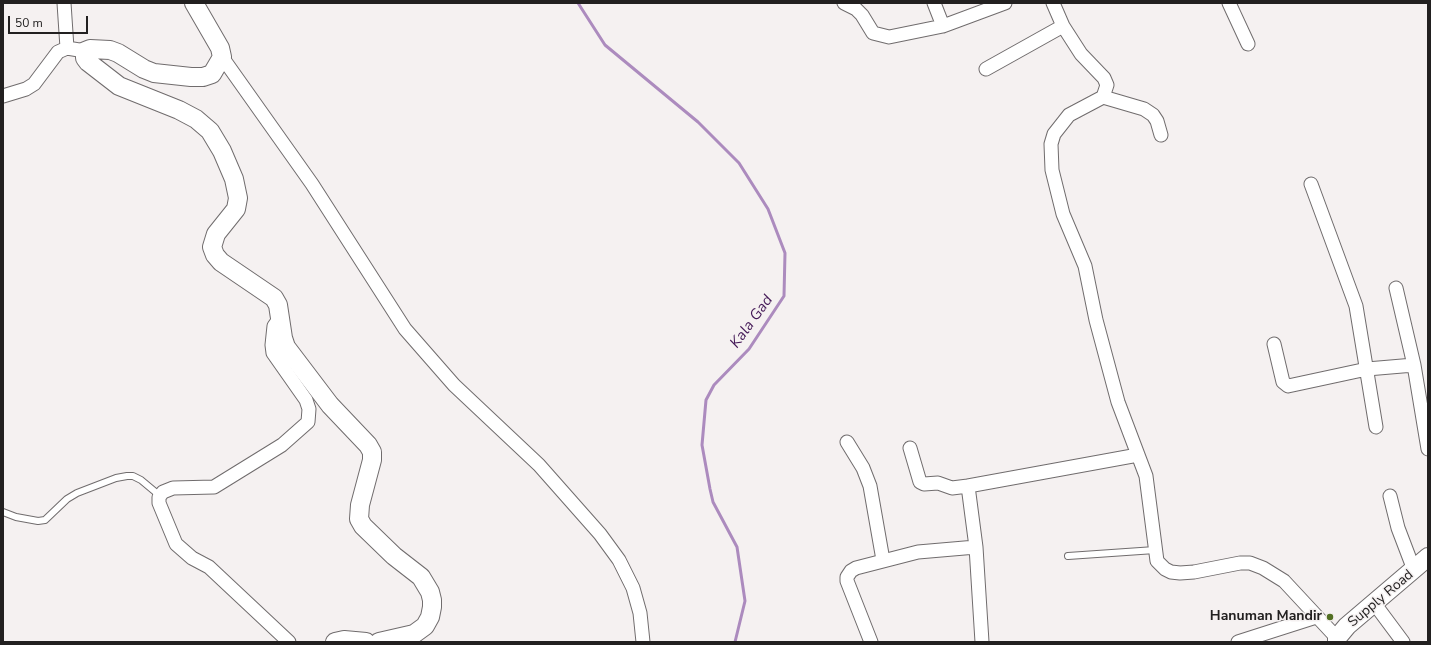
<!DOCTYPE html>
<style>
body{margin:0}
#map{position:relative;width:1431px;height:645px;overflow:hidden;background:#f5f1f1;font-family:"Nunito Sans",sans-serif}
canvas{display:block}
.frame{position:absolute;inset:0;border:4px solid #222020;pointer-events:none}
.scale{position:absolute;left:8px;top:16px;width:80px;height:18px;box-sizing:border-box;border:2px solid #222020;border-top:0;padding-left:5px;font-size:12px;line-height:14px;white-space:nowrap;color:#222020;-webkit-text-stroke:3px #f5f1f1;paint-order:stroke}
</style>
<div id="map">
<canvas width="1431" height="645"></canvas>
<div class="frame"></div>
<div class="scale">50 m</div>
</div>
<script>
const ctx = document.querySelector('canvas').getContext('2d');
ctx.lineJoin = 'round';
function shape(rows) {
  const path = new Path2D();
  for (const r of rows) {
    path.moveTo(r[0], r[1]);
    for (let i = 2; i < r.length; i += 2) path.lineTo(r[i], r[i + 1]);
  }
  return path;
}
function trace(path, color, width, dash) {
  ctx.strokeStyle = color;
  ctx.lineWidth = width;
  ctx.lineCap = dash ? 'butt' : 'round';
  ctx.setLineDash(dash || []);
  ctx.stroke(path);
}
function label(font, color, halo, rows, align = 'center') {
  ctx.font = font + ' "Nunito Sans",sans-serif';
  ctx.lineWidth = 3;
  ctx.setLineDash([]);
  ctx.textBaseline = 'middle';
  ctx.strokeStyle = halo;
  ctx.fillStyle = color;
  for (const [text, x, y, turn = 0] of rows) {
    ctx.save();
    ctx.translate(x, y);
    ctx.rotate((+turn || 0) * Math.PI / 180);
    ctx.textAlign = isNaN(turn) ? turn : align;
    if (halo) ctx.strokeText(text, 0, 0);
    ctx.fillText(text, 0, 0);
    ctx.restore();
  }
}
const stream = shape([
 [578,3,605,45,698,122,739,163,768,209,785,253,784,296,749,349,714,385,706,400,702,445,710,489,713,502,737,547,745,601,735,642]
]);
const lane = shape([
 [3,512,16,517,38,521,45,520,67,499,77,493,116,478,127,476,133,476,141,480,159,495],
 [1068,556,1155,550]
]);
const street = shape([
 [64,3,67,48],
 [844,3,856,9,862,15,873,33,889,37,943,26,1005,3],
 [934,3,943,26],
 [1229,3,1248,44],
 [1063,26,1081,54,1104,78,1107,85,1103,97,1069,115,1054,134,1051,144,1052,170,1063,214,1085,266,1096,320,1118,402,1146,476,1157,561,1165,569,1171,572,1180,573,1194,572,1240,563,1250,563,1263,568,1284,581,1337,638],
 [222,57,312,184,405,329,454,385,539,465,600,534,619,560,633,588,640,613,643,642],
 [986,69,1063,26,1053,3],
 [3,96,26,89,34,84,58,52,67,48,85,51],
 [1103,97,1144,109,1153,115,1157,121,1161,135],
 [1311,184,1356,306,1376,427],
 [1396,288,1414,365],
 [279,319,274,326,272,345,273,353,306,400,309,409,308,422,282,445,214,487,173,488,163,492,159,497,159,503,176,544,192,558,209,567,289,642],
 [1274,344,1283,382,1288,386,1367,369,1414,365,1428,449],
 [847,442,863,468,870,486,883,560],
 [910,448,920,482,924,484,938,483,952,488,968,486],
 [1390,496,1398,528,1414,570],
 [1374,603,1403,642],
 [871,642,847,581,847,577,851,571,856,568,918,552,976,547],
 [982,642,976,547,968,486,1138,455],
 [1238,642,1316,617]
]);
const secondary = shape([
 [194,3,220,48,222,57,212,74,203,77,191,77,154,73,144,69,118,53,110,50,90,49,85,51,85,58,88,62,119,86,179,110,196,119,210,131,222,151,234,179,238,198,236,209,216,234,212,247,215,255,221,262,274,298,278,305,283,338,286,347,330,405,368,445,372,452,372,460,360,505,359,519,363,526,394,556,421,577,430,592,432,600,432,607,430,617,425,626,414,634,379,642],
 [335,642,344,640,366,642],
 [1337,642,1337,638,1347,626,1428,557]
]);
const markers = [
 [1330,617,4,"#526f23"]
];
const streetNames = [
 ["Supply Road",1381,599,-40]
];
const poiNames = [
 ["Hanuman Mandir",1322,617]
];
const waterNames = [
 ["Kala Gad",752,322,-54]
];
trace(stream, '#ac8bbe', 3);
trace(lane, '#706c6d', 8);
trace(street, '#706c6d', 15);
trace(secondary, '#706c6d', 20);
trace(lane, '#fff', 6);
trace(street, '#fff', 13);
trace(secondary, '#fff', 18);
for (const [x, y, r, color] of markers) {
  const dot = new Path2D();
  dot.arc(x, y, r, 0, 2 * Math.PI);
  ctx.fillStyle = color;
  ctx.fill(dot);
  trace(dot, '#f5f1f1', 1.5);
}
label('14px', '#222020', '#f5f1f1', streetNames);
label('bold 14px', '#222020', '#f5f1f1', poiNames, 'right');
label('italic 15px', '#431856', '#f5f1f1', waterNames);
</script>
